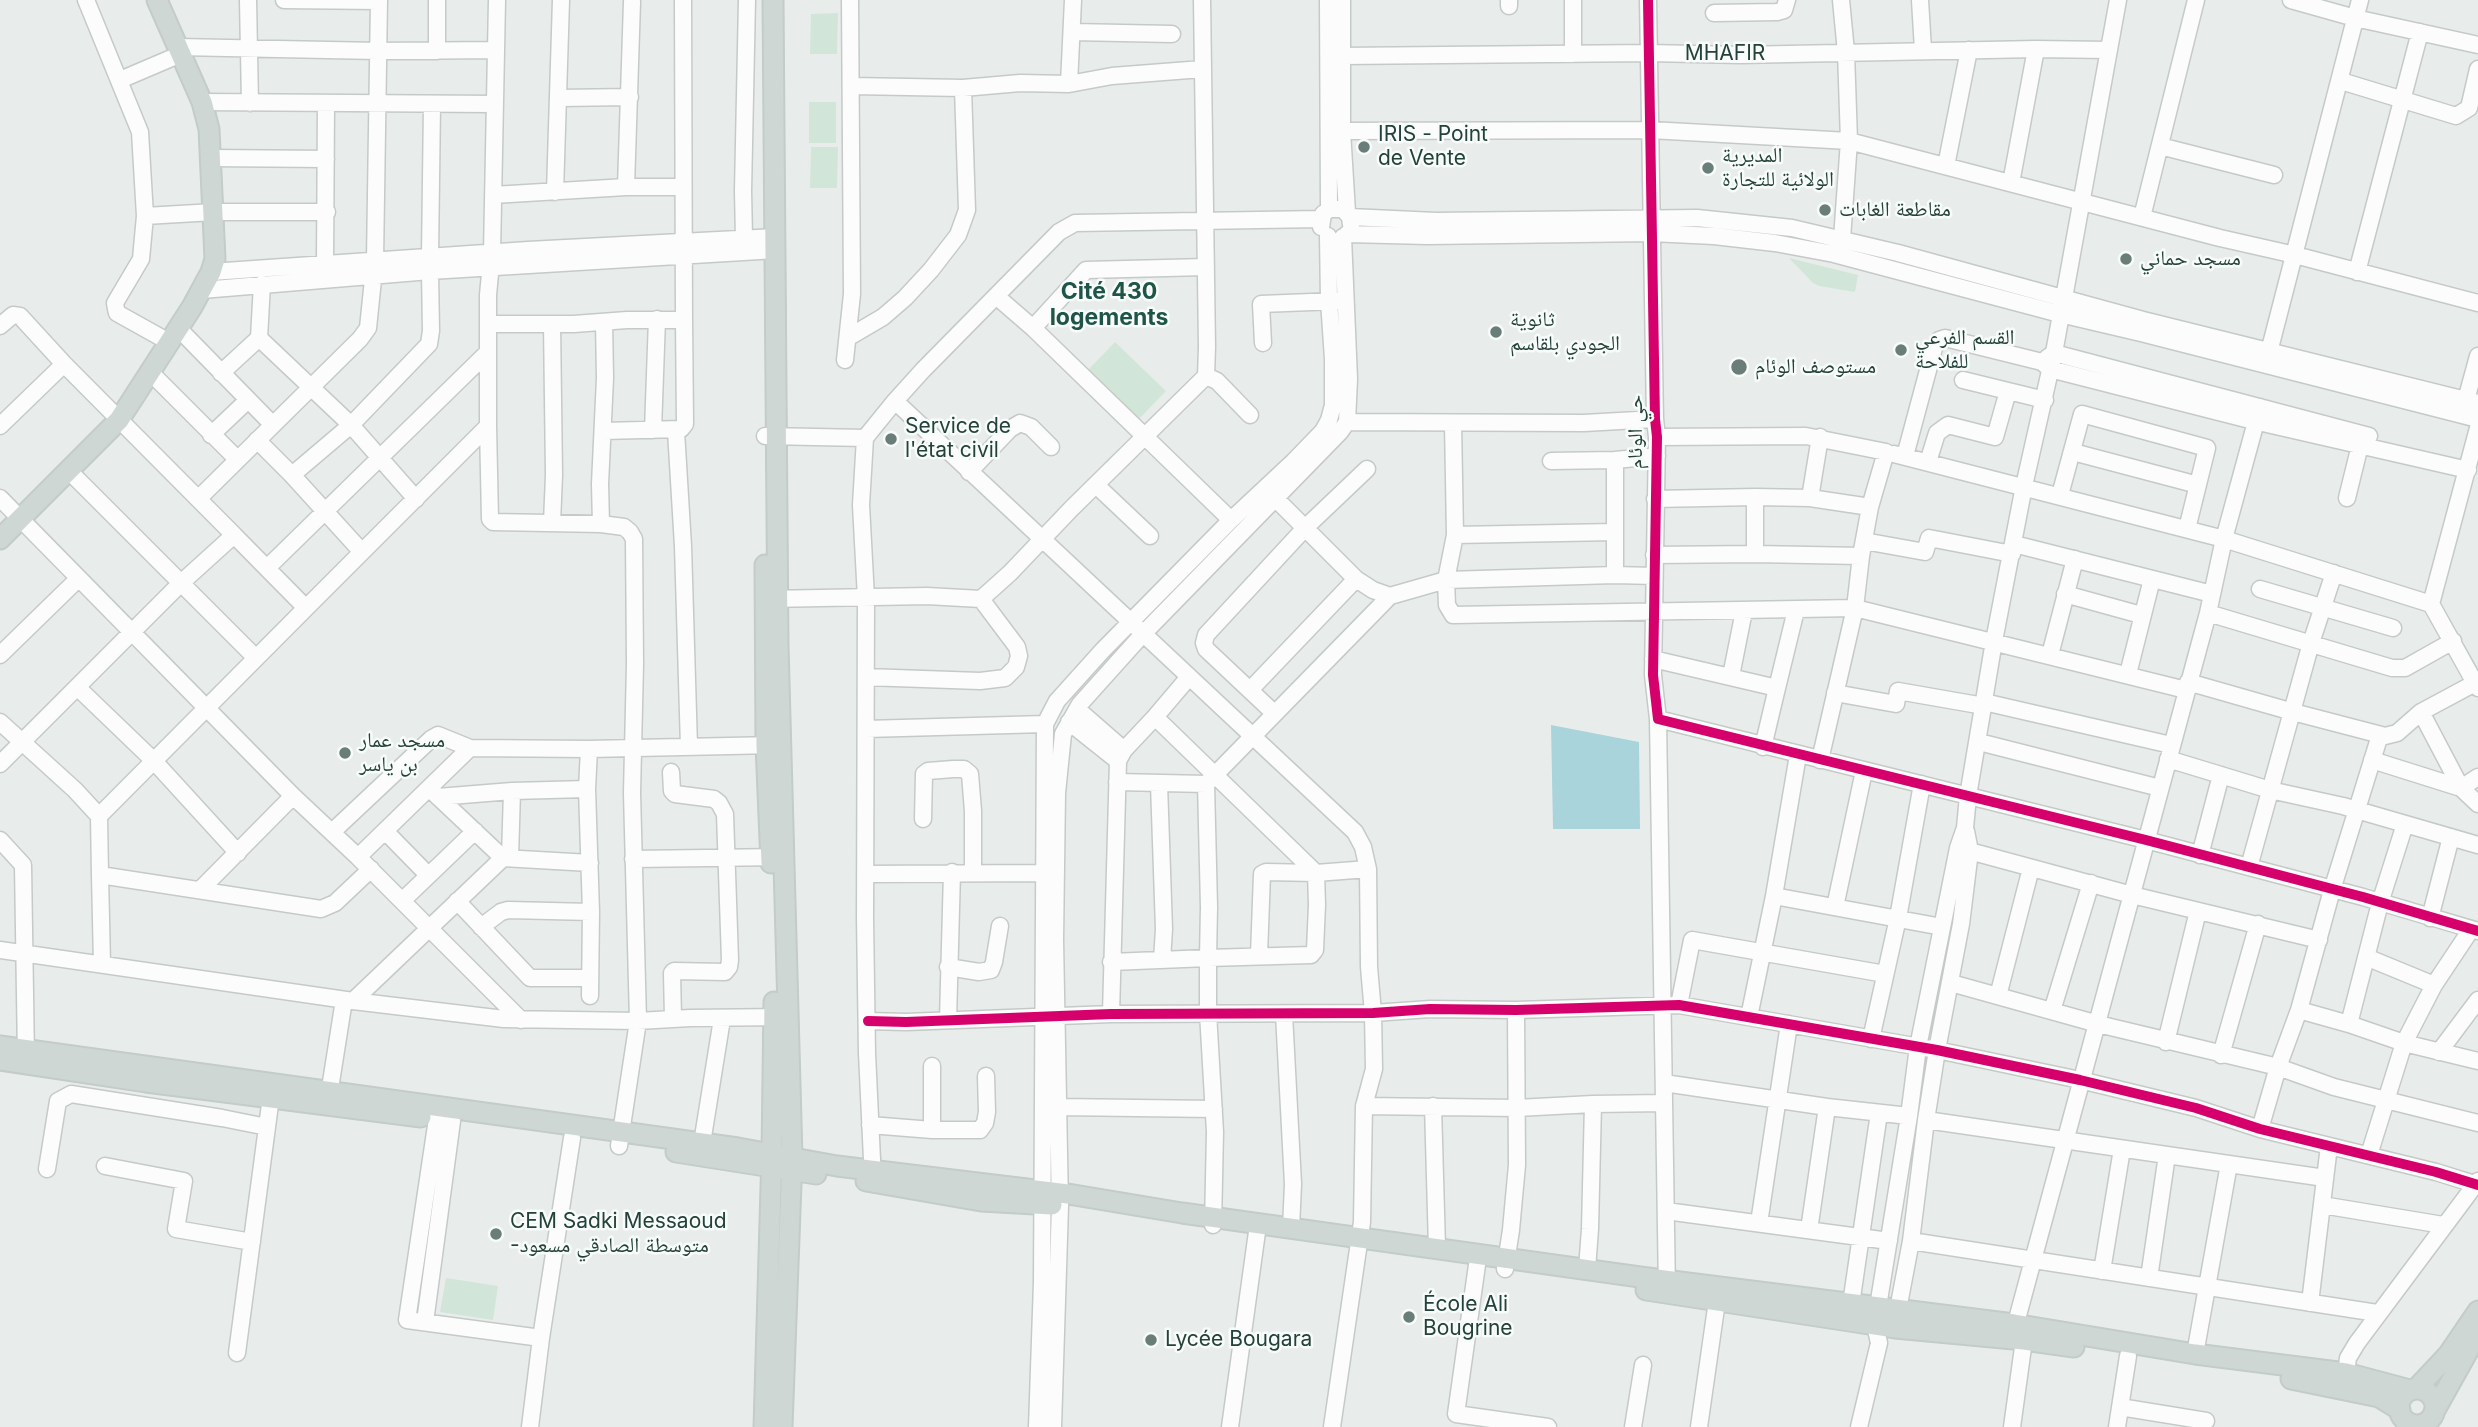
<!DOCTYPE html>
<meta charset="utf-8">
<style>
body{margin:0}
canvas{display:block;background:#e8edeb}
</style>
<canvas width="2478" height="1427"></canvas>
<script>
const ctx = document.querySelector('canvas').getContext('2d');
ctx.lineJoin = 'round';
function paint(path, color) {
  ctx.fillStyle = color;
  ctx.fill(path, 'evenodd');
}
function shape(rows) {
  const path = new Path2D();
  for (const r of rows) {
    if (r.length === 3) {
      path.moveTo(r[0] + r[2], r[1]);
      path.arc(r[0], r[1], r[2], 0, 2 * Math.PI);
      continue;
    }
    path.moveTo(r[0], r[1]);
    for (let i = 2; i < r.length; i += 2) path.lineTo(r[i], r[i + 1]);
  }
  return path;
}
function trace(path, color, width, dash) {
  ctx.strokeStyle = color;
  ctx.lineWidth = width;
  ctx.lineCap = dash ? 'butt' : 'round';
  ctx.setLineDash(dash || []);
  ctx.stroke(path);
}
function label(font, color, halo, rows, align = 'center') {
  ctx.font = font + ' Inter,"Noto Naskh Arabic",sans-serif';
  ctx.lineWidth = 5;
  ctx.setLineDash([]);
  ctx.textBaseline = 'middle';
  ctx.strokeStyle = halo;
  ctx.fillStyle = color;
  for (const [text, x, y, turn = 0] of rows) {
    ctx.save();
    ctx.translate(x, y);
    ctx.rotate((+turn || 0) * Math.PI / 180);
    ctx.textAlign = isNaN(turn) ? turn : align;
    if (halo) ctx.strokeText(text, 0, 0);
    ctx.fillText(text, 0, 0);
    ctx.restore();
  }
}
const green = shape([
 [838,13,837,54,810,54,811,14],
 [809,102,836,102,836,143,809,143],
 [811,147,838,147,837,188,810,188],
 [1789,258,1858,275,1855,292,1819,286,1813,283],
 [1115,342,1166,391,1139,419,1088,370],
 [446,1278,498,1286,493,1320,440,1312]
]);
const water = shape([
 [1551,725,1639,742,1640,829,1553,829]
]);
const minor = shape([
 [86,0,140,132,145,216,141,259,115,303,116,309,117,313,169,342],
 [248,0,250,103],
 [284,0,379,1],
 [1202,0,1207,347,1206,376],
 [1342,0,1342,131,1347,212],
 [1509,0,1509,6],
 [1573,0,1573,54],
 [1648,0,1655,419,1657,437,1653,675,1658,719,2146,840,2363,897,2478,931],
 [1841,0,1846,52,1849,141,1842,239],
 [1920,0,1923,50],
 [2291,0,2355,18,2478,45],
 [1714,13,1777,12,1784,10,1787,0],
 [1072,32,1172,34],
 [178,47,378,51,496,50],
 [437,51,437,0],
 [1342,56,1649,53,1740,55,2036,49,2108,50],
 [120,80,181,54],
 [2341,81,2456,116,2469,108,2478,69],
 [1069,84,1073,0],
 [852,86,963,88,1020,83,1069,84,1112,76,1202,69],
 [559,98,630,97],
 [202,102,495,104],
 [1342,131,1650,130,1849,141,2220,238,2295,255,2478,303],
 [2160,146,2274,175],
 [210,158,326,159],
 [1946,166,1969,50],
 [2011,183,2036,49],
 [626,187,632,2],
 [555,192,561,0],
 [493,195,626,187,683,187],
 [1329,209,1343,209,1350,217,1351,225],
 [145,216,214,212,327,212],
 [1350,217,1436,221,1697,218,1792,228,1898,253,2143,320,2478,403],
 [2142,217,2196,0],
 [1321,227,1323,214,1329,209,1328,0],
 [1347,234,1428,236,1651,233,1714,236,1775,243,1834,254,2060,314,2141,333,2478,419],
 [744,238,743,191,747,0],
 [430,256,432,104],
 [325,263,326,105],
 [211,272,528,250,776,237],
 [2357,272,2420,32],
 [262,284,259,338,351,425,416,499],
 [202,290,430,271,776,250],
 [996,296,1033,328,1231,520],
 [488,324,574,324,627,320,684,320,683,0],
 [0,326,13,315,20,316,64,364,234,535,181,583,0,764],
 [178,328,272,424],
 [1033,328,1086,270,1206,267],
 [849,337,883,317,905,298,931,270,958,235,967,210,963,88],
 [1263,343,1261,304,1337,301],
 [2269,352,2360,0],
 [2047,358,2054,353,2369,436],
 [845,360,852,294,850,0],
 [150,372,237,459],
 [221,373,259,338],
 [1963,380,2008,391],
 [2466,400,2478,356],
 [895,401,1355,832,1363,847,1368,869,1369,967,1373,1013,1374,1069,1364,1106,1362,1222,1332,1427],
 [1347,422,1584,423,1655,419],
 [1453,423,1455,535,1446,580,1447,605,1453,615,1855,608,1861,556],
 [0,426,64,364],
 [488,426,490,519,493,522,601,524,600,484,605,378,604,322],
 [653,430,657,319],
 [603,431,681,429,685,424,684,320],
 [676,431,683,546,689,747],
 [211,435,248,400],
 [765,436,865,438,895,401,923,370,1059,232,1075,223,1320,219],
 [865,438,861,505,866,598,865,918,867,1053,873,1181],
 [257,440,292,475,362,552],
 [2073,452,2198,485],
 [1894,454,2224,539,2431,604],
 [1905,456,1934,348,1939,340,1945,338,2042,362,2050,369,2254,421,2468,470],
 [1551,461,1615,460],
 [1928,462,1937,433,1948,425,1995,437,2008,391,2045,400],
 [68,470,255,657],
 [969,472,1010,429,1020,423,1031,427,1051,447],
 [292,475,351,425,429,344,431,331,430,271],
 [1096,485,1150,536],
 [1268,491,1356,579,1373,590,1390,596],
 [2060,495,2082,414,2207,448,2187,529],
 [1755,497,1810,498,1870,507],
 [0,498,293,796,358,857,521,1020],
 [1810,498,1820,437],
 [2347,498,2362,437],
 [198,499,360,339,368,328,375,260,379,0],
 [1655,499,1755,497,1755,554,1861,556,1870,507,1886,452,1806,436,1657,437],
 [552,523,554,475,552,324],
 [601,524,624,527,630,532,634,539,635,664,632,793,638,1021,619,1146],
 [234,535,306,608,488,426,488,295,492,253,497,0],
 [1455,535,1614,532],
 [1864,541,1925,552,1929,538,2012,554],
 [2014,544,2212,594],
 [1654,555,1755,554],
 [267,568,488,352],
 [1615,575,1615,460,1657,456],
 [2260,589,2393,628],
 [2065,594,2141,615],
 [768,599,927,596,981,599,1010,573,1071,509,1206,376,1217,381,1250,415],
 [2208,613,2392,668,2405,668,2453,641],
 [0,655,78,579],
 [2050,655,2075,559],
 [1653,659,1777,688,1796,610],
 [2128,674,2152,579],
 [1731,676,1744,611],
 [866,677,980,681,1005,678,1016,667,1019,656,1017,647,981,599],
 [1189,677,1155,717,1316,873,1368,869],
 [2188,682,2293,712,2385,736,2397,733,2421,712,2475,683,2478,688],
 [2475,683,2431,604,2478,428],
 [77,687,153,760,238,853],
 [1250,690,1356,579],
 [1835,693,1896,704,1898,691,1984,706],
 [1984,702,2171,745],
 [1077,709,1124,750],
 [2421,712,2461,788,2478,804],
 [1274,713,1206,649,1204,643,1206,635,1306,527,1367,469],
 [1658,719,1667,1291],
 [0,722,75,790,99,816],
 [1069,722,1118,761],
 [866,729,1045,724],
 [1979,742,2160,788],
 [1763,747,1777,688],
 [589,749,587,789,591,912,590,996],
 [2168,759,2270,790,2343,806,2478,845],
 [1820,760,1855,608,2186,690],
 [2372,760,2461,788,2478,777],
 [671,772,672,791,675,794,714,799,719,803,725,814,730,960,729,967,725,972,674,971,672,973,673,1018],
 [1117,782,1206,784],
 [1159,784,1164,929,1162,960],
 [433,792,503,858],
 [438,797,512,791,587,789],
 [923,819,924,774,928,771,953,769,964,769,970,774,973,811,973,873],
 [385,831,428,875],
 [332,832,431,739,438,735,470,748],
 [0,840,23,865,26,1059],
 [1962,849,2132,895,2319,940],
 [2200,855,2221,775],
 [358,857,470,748,589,749,776,745],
 [510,858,512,791],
 [633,859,782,857],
 [2249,867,2311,643,2334,573],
 [865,874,1043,873],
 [100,875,99,816,306,608],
 [200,890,293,796],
 [1774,896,1942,927],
 [402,901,475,831],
 [457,901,530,978,590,978],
 [1835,907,1864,771],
 [2430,918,2451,837],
 [481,927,501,912,508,910,591,912],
 [0,950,353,1001,504,1019,638,1021,690,1018,784,1017],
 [2366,957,2434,985],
 [1111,962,1208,958,1209,907,1206,784,1390,596,1446,580,1615,575,1654,576],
 [102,964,100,875,321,909,335,903,371,869],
 [948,967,979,972,991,970,994,962,1000,926],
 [1951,983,2098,1024,2278,1067,2334,1087,2478,1123],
 [1998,996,2031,868],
 [353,1001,503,858,590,863],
 [1679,1005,1692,940,1885,974],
 [2299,1010,2349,1024,2404,1043,2478,1061],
 [2052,1011,2091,883],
 [1111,1014,1118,761,1124,750,1155,717],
 [1284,1014,1293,1184,1291,1228],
 [1749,1017,1774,896,1798,755],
 [948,1020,952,872],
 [868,1021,906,1022,1111,1014,1373,1013,1430,1009,1516,1010,1679,1005,1937,1050,2080,1080,2196,1108,2260,1129,2436,1172,2478,1185],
 [2349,1024,2380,903,2405,824],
 [1871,1039,1898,918,1922,784],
 [2166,1042,2198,911],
 [2439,1052,2478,1000],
 [2221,1055,2258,924],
 [1664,1083,1827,1107,1909,1116],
 [328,1101,344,1000],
 [1364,1106,1517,1108,1593,1104,1664,1103],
 [1433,1106,1437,1248],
 [1059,1107,1214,1109],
 [437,1119,407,1320,541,1338,572,1138],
 [1926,1120,2325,1178],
 [870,1125,932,1130,980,1130,985,1123,987,1112,986,1076],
 [2260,1129,2278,1067,2299,1010,2332,890,2380,735],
 [932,1130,932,1066],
 [702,1143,722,1019],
 [2369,1155,2404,1043,2434,985,2470,931],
 [105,1166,184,1181,176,1229,252,1242],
 [47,1169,58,1101,71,1094,222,1118,267,1127],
 [2322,1205,2443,1225],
 [1666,1211,1889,1241],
 [1759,1223,1789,1024],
 [1213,1225,1215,1132,1208,1013,1208,958,1311,955,1315,950,1317,905,1316,873,1266,872,1262,874,1259,955],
 [1809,1230,1827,1107],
 [1911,1241,2377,1313],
 [1477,1265,1456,1414,1548,1427],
 [1505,1269,1511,1230,1517,1165,1516,1010],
 [1587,1269,1590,1229,1593,1104],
 [2102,1271,2122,1149],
 [2149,1278,2167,1155],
 [2310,1303,2329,1146],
 [1851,1304,1879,1113],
 [1896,1320,1911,1241,1926,1120,1937,1050,1961,924,1970,851,1966,831],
 [425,1322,452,1121],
 [2013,1334,2208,613,2224,539,2260,407],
 [237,1353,271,1097],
 [2195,1354,2229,1164],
 [2346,1373,2348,1358,2357,1343,2478,1181],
 [2120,1407,2206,1421],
 [530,1427,541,1338],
 [1037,1427,1042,1282,1045,724,1057,701,1102,651,1231,520,1293,462,1323,431,1329,420,1333,405,1333,359,1329,301,1328,236],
 [1053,1427,1060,1206,1055,940,1057,793,1063,734,1080,704,1142,635,1340,432,1347,422,1349,379,1343,237],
 [1230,1427,1257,1232],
 [1633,1427,1643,1365],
 [1699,1427,1717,1301],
 [1859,1427,1879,1343,1875,1325,1909,1116,1918,1047,1958,848,1965,828,1968,796,1994,641,2024,486,2054,353,2118,0],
 [2012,1427,2024,1340],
 [2117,1427,2128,1356]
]);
const major = shape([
 [773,0,778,644,792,1157,782,1427],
 [0,539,119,420,192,307,211,272,215,259,209,129,202,102,157,0],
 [765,565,766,745,771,863],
 [0,1046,738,1148,837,1166,1068,1194,1182,1213,1640,1277,2014,1324,2195,1354,2346,1373,2410,1390],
 [0,1060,146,1082,421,1117],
 [676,1152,816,1174],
 [866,1181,981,1201,1052,1205],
 [1646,1290,1895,1328,2024,1340,2074,1347],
 [2291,1379,2379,1397,2400,1410],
 [2416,1389,2448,1355,2478,1311],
 [2417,1407,18],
 [2434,1412,2478,1333],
 [764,1427,772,1153,774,1002]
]);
const cycleway = shape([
 [1648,0,1655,419,1657,437,1653,675,1658,719,2146,840,2363,897,2478,931],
 [868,1021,906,1022,1111,1014,1373,1013,1430,1009,1516,1010,1679,1005,1937,1050,2080,1080,2196,1108,2260,1129,2436,1172,2478,1185]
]);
const markers = [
 [1364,147,7,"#697e78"],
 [1708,168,7,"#697e78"],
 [1825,210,7,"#697e78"],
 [2126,259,7,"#697e78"],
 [1496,332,7,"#697e78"],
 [1901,350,7,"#697e78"],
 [1739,367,9,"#697e78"],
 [891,439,7,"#697e78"],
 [345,753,7,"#697e78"],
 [496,1234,7,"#697e78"],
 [1409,1317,7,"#697e78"],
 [1151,1340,7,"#697e78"]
];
const streetNames = [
 ["MHAFIR",1725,54],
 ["حي الوئام",1636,432,-90]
];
const poiNames = [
 ["IRIS - Point",1378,135],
 ["de Vente",1378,159],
 ["المديرية",1722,156],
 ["الولائية للتجارة",1722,180],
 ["مقاطعة الغابات",1839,210],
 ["مسجد حماني",2140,259],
 ["ثانوية",1510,320],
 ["الجودي بلقاسم",1510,344],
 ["القسم الفرعي",1915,338],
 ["للفلاحة",1915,362],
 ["مستوصف الوئام",1755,367],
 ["Service de",905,427],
 ["l'état civil",905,451],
 ["مسجد عمار",359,741],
 ["بن ياسر",359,765],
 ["CEM Sadki Messaoud",510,1222],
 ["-متوسطة الصادقي مسعود",510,1246],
 ["École Ali",1423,1305],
 ["Bougrine",1423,1329],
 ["Lycée Bougara",1165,1340]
];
const neighbourhoodNames = [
 ["Cité 430",1109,292],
 ["logements",1109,318]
];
paint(green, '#d1e6d8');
paint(water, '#a9d4db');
trace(minor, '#c5cac8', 19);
trace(major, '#c3ccc9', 23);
trace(minor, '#fcfcfc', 16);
trace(major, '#cfd7d5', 19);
trace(cycleway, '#d6006c', 10);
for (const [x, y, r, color] of markers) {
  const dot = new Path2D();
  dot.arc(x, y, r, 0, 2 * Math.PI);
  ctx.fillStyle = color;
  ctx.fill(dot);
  trace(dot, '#f7fbf9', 2.5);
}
label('21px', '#24423a', '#f7fbf9', streetNames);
label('21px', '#24423a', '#f7fbf9', poiNames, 'left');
label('bold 23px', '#1f5548', '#f7fbf9', neighbourhoodNames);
</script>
